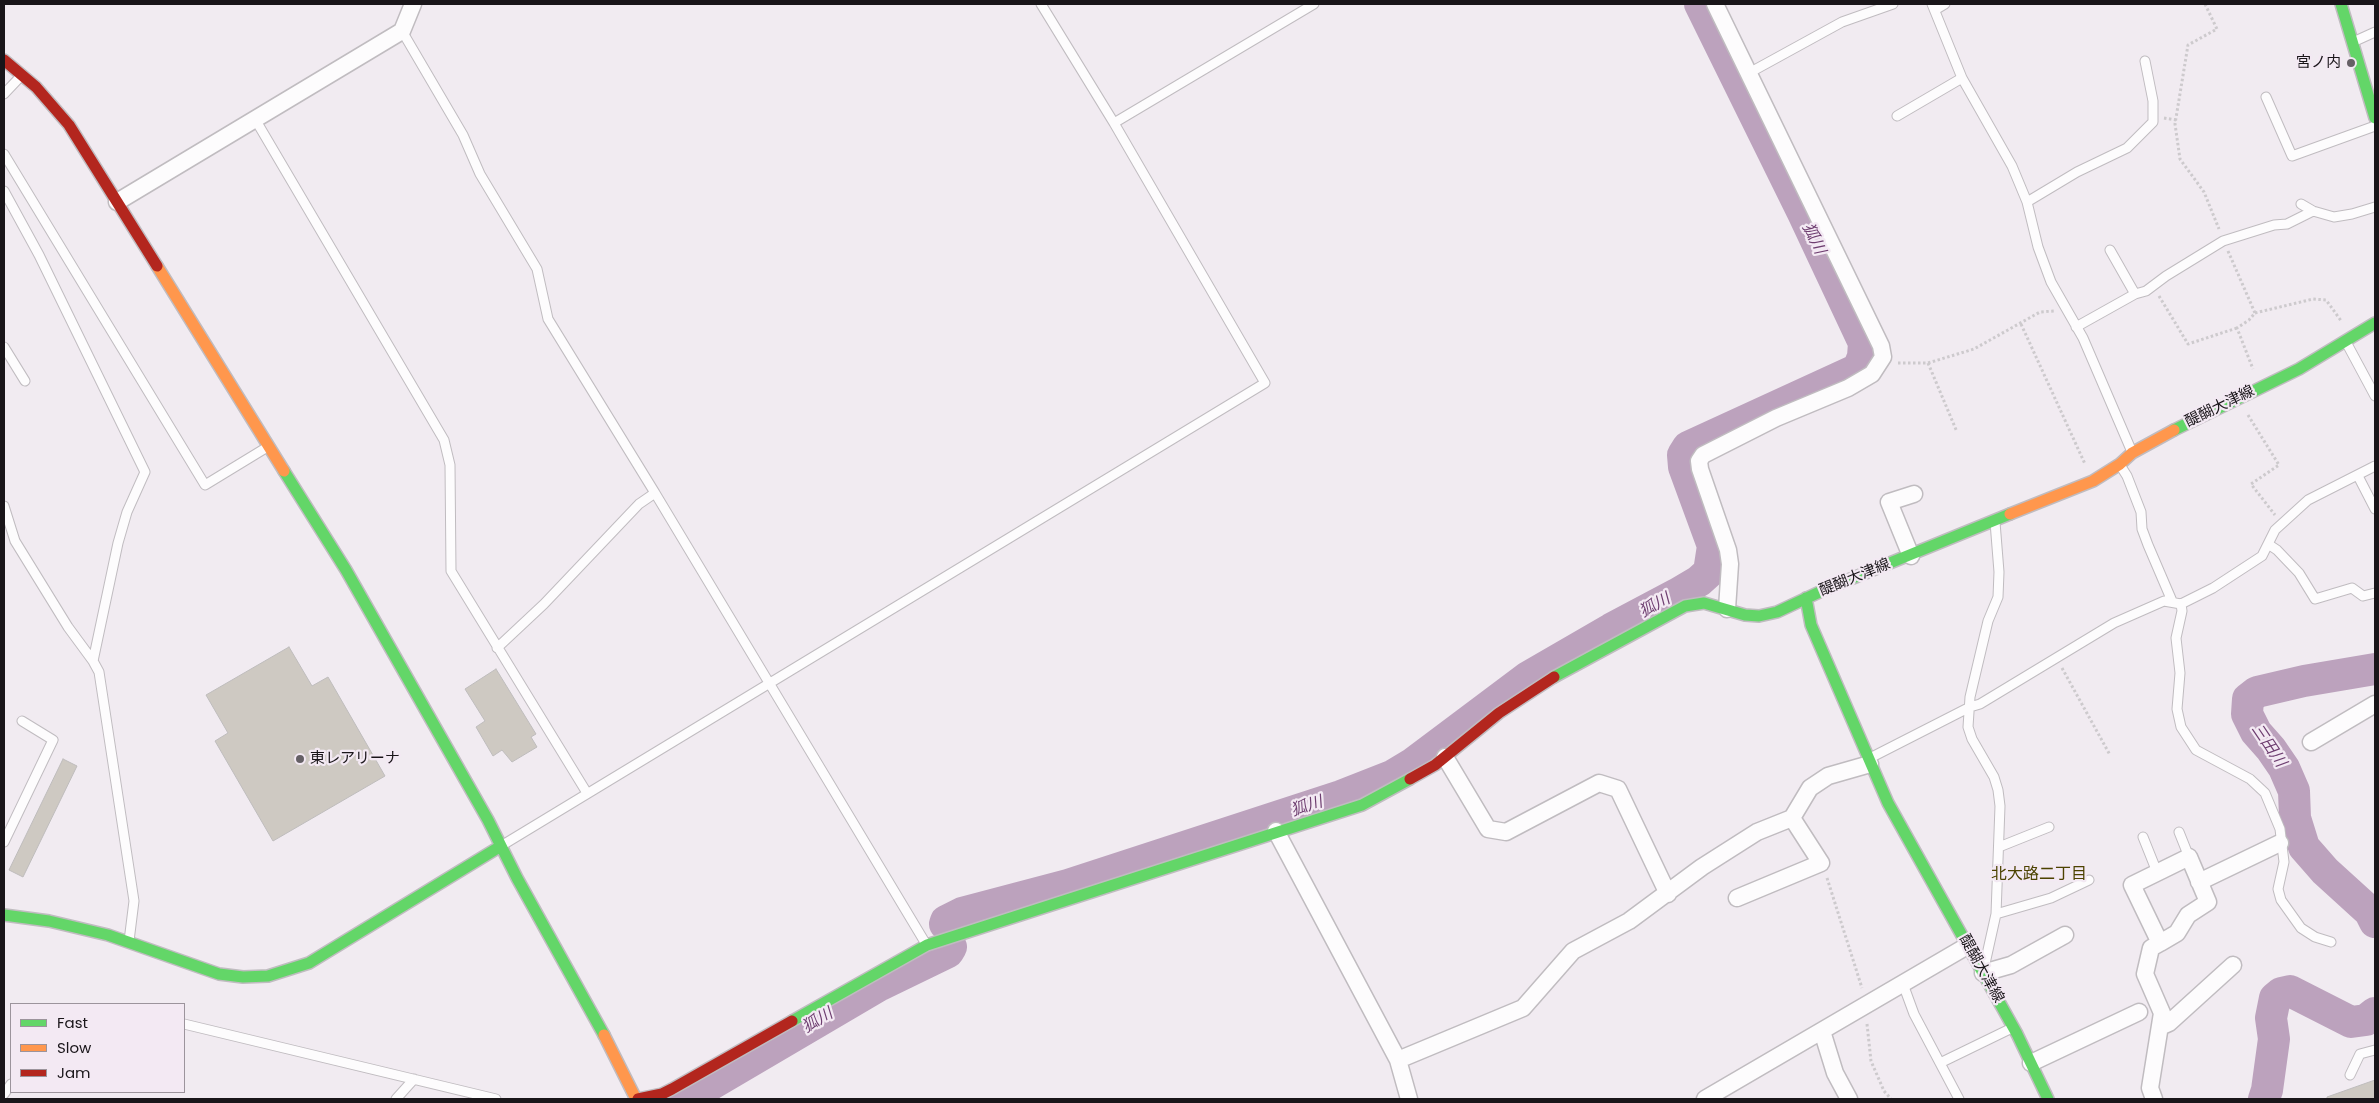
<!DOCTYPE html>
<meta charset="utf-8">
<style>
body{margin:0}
#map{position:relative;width:2379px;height:1103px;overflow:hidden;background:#f1ebf1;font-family:Poppins,sans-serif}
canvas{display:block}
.frame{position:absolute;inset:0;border:5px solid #191519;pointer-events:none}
.legend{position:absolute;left:10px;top:1003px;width:175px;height:90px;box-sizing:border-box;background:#f3e9f3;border:1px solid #9c949c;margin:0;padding:6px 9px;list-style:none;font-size:15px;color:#191519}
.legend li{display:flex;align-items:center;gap:10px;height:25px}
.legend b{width:25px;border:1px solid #9c949c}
</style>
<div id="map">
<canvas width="2379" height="1103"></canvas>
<div class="frame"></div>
<ul class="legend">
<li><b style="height:6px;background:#63d668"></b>Fast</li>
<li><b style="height:6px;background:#ff974d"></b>Slow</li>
<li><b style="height:6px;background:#b3261e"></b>Jam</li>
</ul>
</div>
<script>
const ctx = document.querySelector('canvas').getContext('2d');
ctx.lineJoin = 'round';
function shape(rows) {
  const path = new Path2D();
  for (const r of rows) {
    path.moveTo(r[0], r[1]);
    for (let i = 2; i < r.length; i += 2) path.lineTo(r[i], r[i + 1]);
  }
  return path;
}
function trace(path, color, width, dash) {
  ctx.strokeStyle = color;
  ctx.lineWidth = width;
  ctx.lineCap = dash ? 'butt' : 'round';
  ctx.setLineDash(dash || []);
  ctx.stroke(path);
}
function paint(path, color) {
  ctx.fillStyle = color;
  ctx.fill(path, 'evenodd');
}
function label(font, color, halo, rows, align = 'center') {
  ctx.font = font + ' Poppins,"Noto Sans JP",sans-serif';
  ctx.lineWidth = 4.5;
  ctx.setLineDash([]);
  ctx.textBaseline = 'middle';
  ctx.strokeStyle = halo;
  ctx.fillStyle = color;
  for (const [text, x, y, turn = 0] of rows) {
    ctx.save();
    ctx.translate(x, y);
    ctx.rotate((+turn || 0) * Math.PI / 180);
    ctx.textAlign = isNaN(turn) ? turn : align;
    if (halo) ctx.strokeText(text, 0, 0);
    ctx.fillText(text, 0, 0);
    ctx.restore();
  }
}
const river = shape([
 [2375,669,2304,681,2257,692,2248,699,2247,714,2256,732,2271,749,2284,768,2294,791,2295,818,2304,847,2325,871,2370,912,2375,922],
 [945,924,946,921,962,913,1068,885,1341,796,1392,776,1412,764,1528,677,1611,629,1677,594,1699,581,1709,572,1713,546,1684,467,1683,455,1688,447,1858,369,1863,357,1864,343,1803,213,1700,4],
 [686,1099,880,985,948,952,951,947],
 [2264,1099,2267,1090,2274,1039,2271,1018,2275,998,2281,993,2290,991,2351,1022,2366,1020,2375,1013]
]);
const building = shape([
 [289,647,312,686,328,677,385,776,273,841,215,741,228,733,206,695,289,647],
 [496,669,536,734,531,737,537,747,512,762,502,750,493,756,476,727,485,721,465,689,496,669],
 [63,759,77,766,23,877,9,870,63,759],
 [2375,1080,2375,1099,2327,1099,2327,1097,2375,1080]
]);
const path = shape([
 [2205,4,2217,29,2188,45,2175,124,2180,159,2204,192,2219,229],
 [2164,118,2176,120],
 [2228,251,2255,313,2249,320,2237,328,2253,369],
 [2159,296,2188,344,2237,328],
 [2255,313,2313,299,2326,300,2342,322],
 [2021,324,2085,464],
 [1898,363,1928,363,1974,349,2040,312,2054,311],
 [1928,363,1957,432],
 [2248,415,2279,465,2251,484,2275,515],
 [2062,668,2110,755],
 [1827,878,1862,988],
 [1867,1024,1871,1061,1884,1091,1891,1099]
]);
const lane = shape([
 [1932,4,1962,78,2012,166,2027,202,2038,247,2051,282,2083,338,2132,452],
 [1935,10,1945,4],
 [402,31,463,135,480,174,537,269,548,319,655,493],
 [2353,42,2375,32],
 [1749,73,1842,22,1893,4],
 [4,94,21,76],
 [2266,97,2292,156,2375,126],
 [1897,116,1962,78],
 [255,119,444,440,450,465,451,571,587,793],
 [1114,123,1314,4],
 [4,154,205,485,269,446],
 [4,191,39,255,145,472,127,512,118,543,93,661],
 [2027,202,2077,172,2127,148,2153,122,2153,101,2145,61],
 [2301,204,2313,211,2334,217,2352,214,2375,207],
 [2135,294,2146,291,2166,276,2223,241,2274,225,2287,224,2313,211],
 [2076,327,2135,294,2110,250],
 [2346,342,2375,396],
 [4,347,25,381],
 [2120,465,2127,476,2141,512,2142,529,2148,545,2172,601],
 [2358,476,2375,509],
 [4,506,15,541,68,627,93,661,99,672,134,901,129,941],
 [2268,544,2277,550,2299,573,2315,599,2352,588,2363,596,2375,593],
 [2181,604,2182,611,2176,638,2180,673,2177,709,2181,727,2196,750,2250,779,2265,793,2280,829,2284,862,2278,889,2281,900,2301,928,2315,937,2331,942],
 [497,648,544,604,639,504,655,493,926,944],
 [1870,758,1970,707,1980,704,2114,623,2164,601,2181,604,2213,588,2262,556,2275,530,2308,500,2375,466],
 [2179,832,2189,857],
 [2143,837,2157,872],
 [4,842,53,740,22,721],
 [501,846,1265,383,1114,123,1041,4],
 [1999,847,2049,827],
 [1996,914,2051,898,2089,880],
 [1984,968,1996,914,2000,806,1998,790,1994,777,1972,739,1968,727,1970,697,1988,621,1998,597,1999,572,1995,522],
 [1903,984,1914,1014,1959,1099],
 [184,1024,496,1099],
 [1940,1063,2012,1028],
 [2350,1075,2360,1054,2375,1050],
 [4,1094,11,1084],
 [396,1099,414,1079]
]);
const street = shape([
 [1715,4,1881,346,1883,357,1872,374,1848,388,1776,418,1703,455,1699,461,1700,469,1728,550,1730,564,1727,609],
 [117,202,402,31,413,4],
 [1911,556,1889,502,1914,494],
 [2311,742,2375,704],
 [1445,757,1488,829,1506,832,1599,783,1618,789,1668,894],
 [1276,831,1398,1060,1409,1099],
 [2199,882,2280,843],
 [1737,898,1821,863,1792,818],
 [1983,973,2011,965,2065,935],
 [2160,1027,2169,1023,2233,965],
 [1822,1031,1835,1073,1849,1099],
 [1398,1060,1523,1008,1573,951,1629,921,1702,867,1757,832,1792,818,1810,788,1828,776,1870,764],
 [2031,1063,2139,1012],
 [1705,1099,1967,946],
 [2154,1099,2150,1088,2162,1013,2145,974,2151,948,2160,943,2177,933,2188,915,2208,902,2189,857,2132,885,2160,943]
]);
const fast = shape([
 [2341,4,2375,118],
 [2174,430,2299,369,2375,323],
 [284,471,346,570,488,820,517,878,604,1035],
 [1806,598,1811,625,1888,803,2017,1034,2048,1099],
 [1554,677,1685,606,1704,603,1745,615,1759,616,1777,612,1826,589,2010,514],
 [4,915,49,921,108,935,219,974,243,977,268,976,309,963,501,846],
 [792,1021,927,945,1362,805,1410,779]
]);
const slow = shape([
 [157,266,284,471],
 [2010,514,2093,481,2120,464,2132,453,2174,430],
 [604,1035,636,1099]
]);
const jam = shape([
 [4,60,36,87,69,125,157,266],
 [1410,779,1435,765,1499,713,1554,677],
 [638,1099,662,1094,672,1089,792,1021]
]);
const markers = [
 [2351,63,5,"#656065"],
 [300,759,5,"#656065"]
];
const poiNames = [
 ["宮ノ内",2341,63],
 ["東レアリーナ",310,759,"left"]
];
const streetNames = [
 ["醍醐大津線",2220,407,-26],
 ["醍醐大津線",1855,578,-22],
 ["醍醐大津線",1981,969,61]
];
const waterNames = [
 ["狐川",1813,239,64],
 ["狐川",1655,606,-29],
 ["三田川",2268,746,56],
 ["狐川",1307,807,-18],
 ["狐川",818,1021,-31]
];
const neighbourhoodNames = [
 ["北大路二丁目",2039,875]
];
trace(river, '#bca2bd', 32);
paint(building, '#cec9c2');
trace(building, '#bebcbc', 1);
trace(lane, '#c0bcc0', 11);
trace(street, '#c0bcc0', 19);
trace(fast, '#c0bcc0', 14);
trace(slow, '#c0bcc0', 14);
trace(jam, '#c0bcc0', 14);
trace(path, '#cdcacd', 3, [2.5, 2.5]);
trace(lane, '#fdfcfd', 9);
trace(street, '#fdfcfd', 16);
trace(fast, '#63d668', 11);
trace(slow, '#ff974d', 11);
trace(jam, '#b3261e', 11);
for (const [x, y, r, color] of markers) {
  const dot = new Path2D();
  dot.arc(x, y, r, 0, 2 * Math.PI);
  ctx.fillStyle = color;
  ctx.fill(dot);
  trace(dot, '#f3e9f3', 2);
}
label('15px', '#191519', '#f3e9f3', poiNames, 'right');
label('15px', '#191519', '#f3e9f3', streetNames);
label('italic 16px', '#6e3e70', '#f3e9f3', waterNames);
label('16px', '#4c4300', '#f3e9f3', neighbourhoodNames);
</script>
